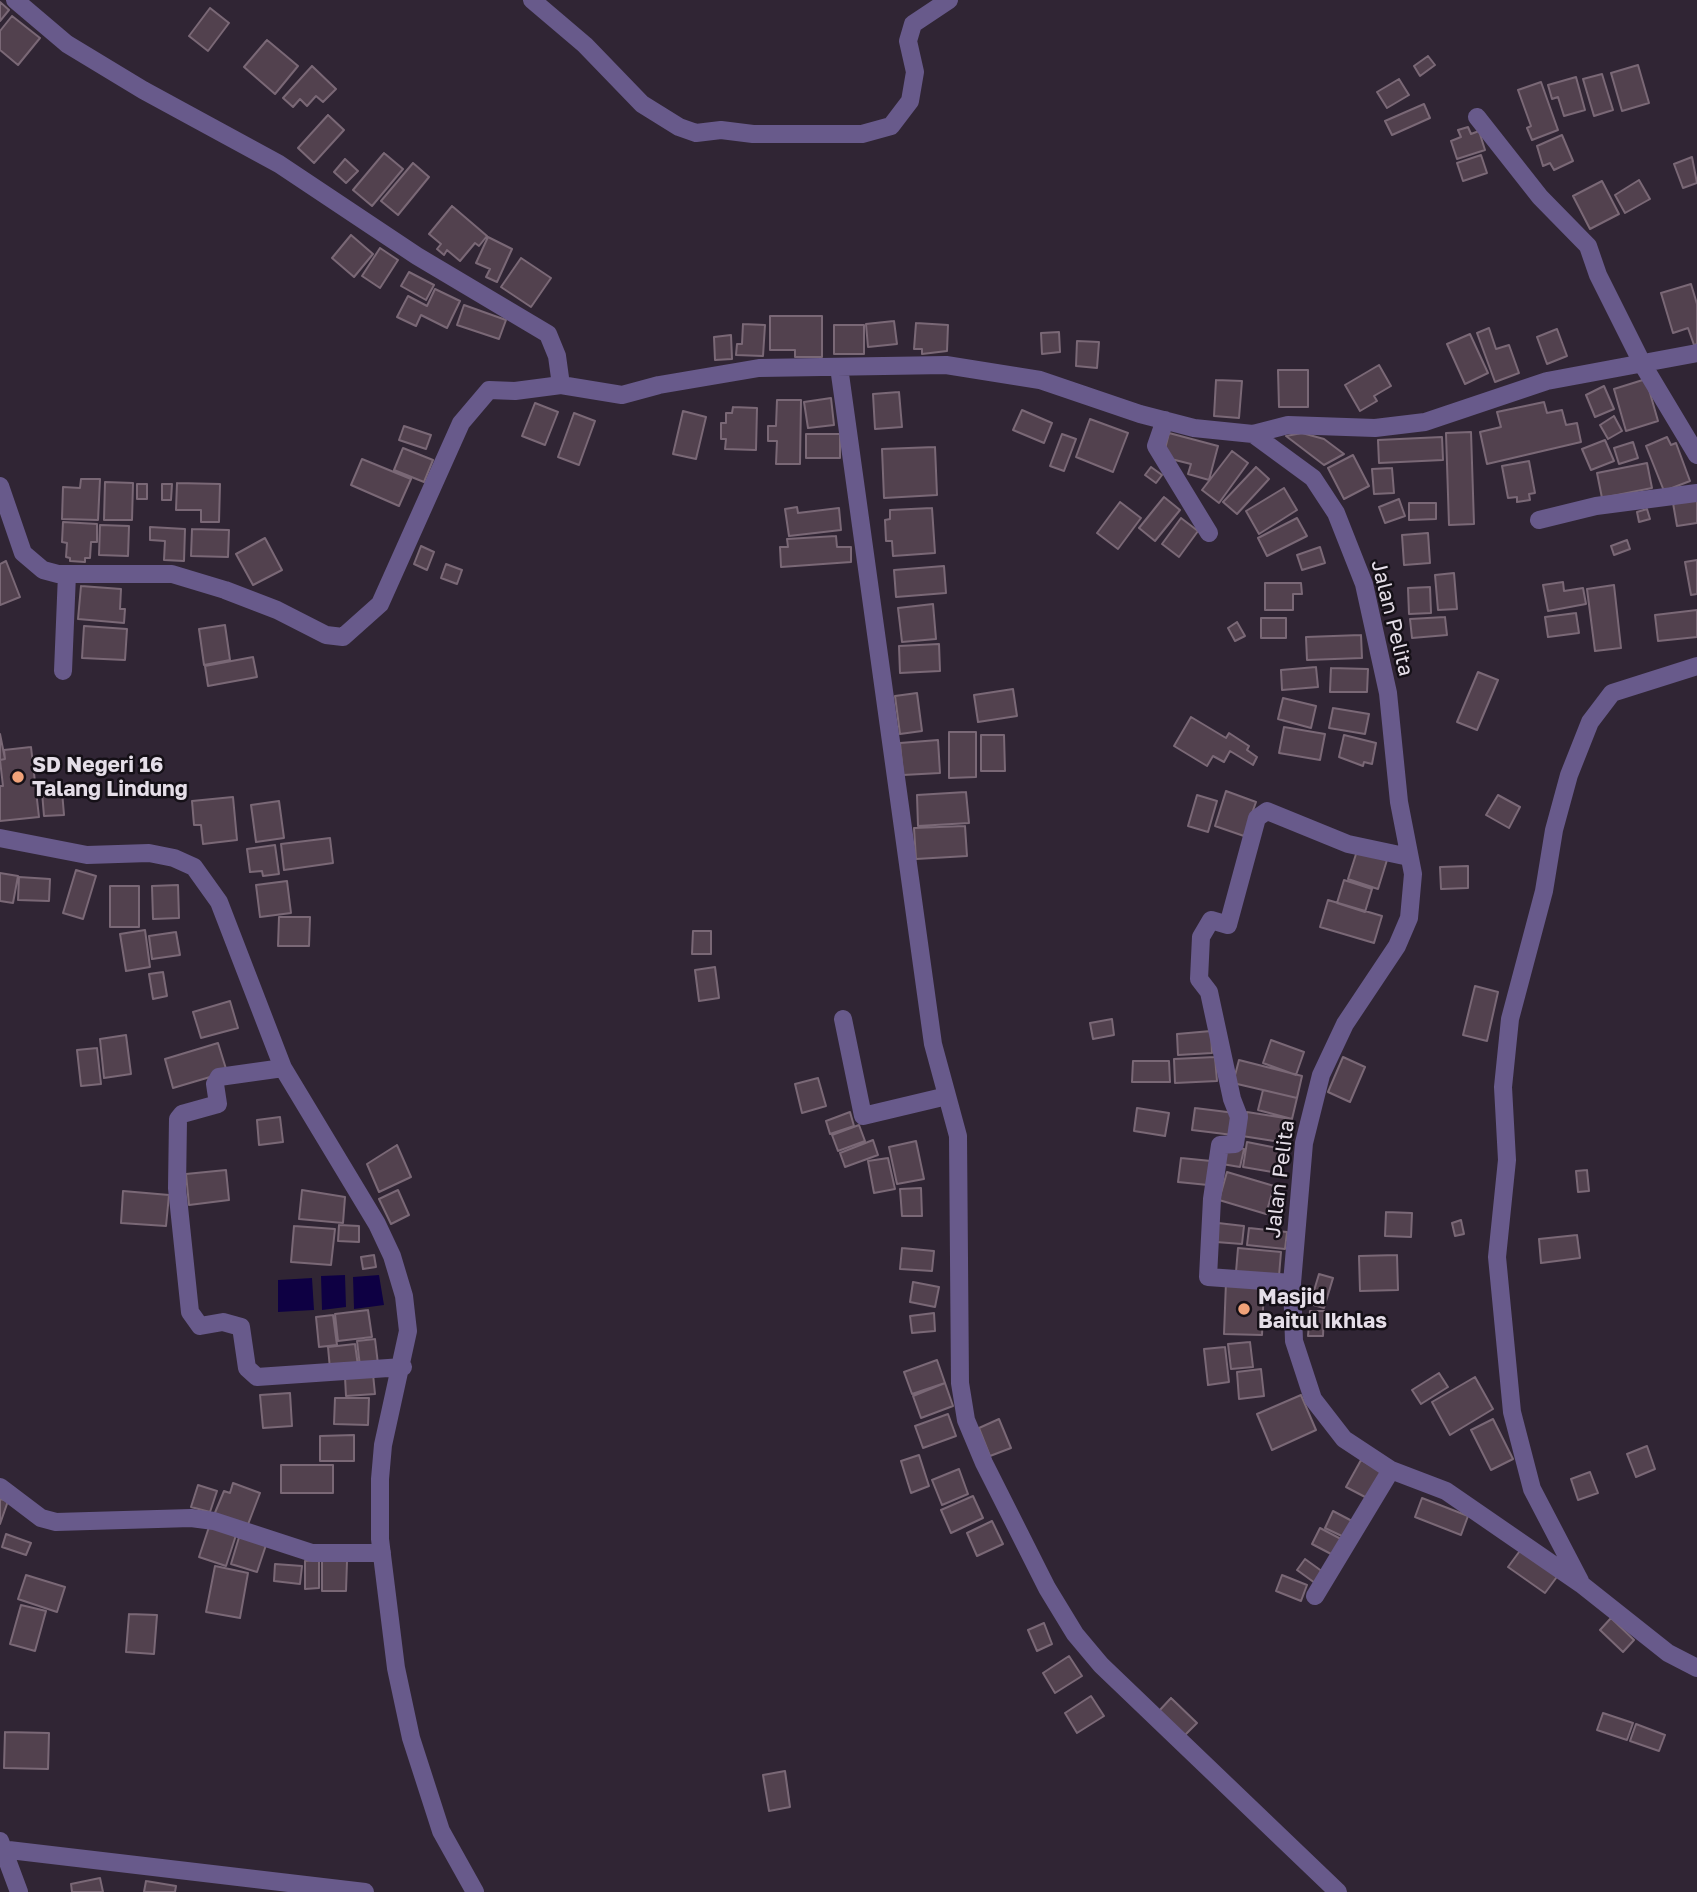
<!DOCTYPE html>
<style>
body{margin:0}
canvas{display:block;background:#302534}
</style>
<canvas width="1697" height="1892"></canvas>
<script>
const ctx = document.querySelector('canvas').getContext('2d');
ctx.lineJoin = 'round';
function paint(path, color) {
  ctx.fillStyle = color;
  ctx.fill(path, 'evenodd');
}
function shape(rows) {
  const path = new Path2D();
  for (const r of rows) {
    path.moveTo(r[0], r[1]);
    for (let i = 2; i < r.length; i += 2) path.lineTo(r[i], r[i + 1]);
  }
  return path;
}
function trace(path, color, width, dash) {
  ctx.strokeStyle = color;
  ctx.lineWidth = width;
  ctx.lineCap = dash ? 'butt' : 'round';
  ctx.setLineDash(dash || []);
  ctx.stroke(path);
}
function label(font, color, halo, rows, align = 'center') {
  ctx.font = font + ' "Golos Text",sans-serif';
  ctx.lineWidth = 5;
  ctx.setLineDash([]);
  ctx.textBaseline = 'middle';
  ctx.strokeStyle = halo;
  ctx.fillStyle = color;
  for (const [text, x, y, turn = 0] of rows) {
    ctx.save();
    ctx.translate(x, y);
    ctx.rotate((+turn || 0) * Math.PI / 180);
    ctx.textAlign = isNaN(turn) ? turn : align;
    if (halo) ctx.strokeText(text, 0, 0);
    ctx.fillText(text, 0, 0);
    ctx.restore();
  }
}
const water = shape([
 [345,1275,346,1307,322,1310,321,1276],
 [379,1275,384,1305,354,1309,353,1277],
 [312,1278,314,1310,278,1312,278,1280]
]);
const building = shape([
 [0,2,9,10,0,21,0,2],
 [210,8,229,23,208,51,189,36,210,8],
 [12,16,40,38,18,65,0,50,0,31,12,16],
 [267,40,298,66,275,94,244,67,267,40],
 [1428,56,1435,65,1420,76,1414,66,1428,56],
 [1638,65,1649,103,1622,111,1611,73,1638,65],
 [312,66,336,89,323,102,316,96,307,106,300,99,293,107,283,98,312,66],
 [1602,74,1613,110,1594,116,1583,79,1602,74],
 [1576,77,1585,110,1564,116,1558,97,1552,99,1548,85,1576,77],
 [1399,79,1409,95,1387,108,1377,92,1399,79],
 [1541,82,1558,130,1532,140,1527,128,1531,126,1518,90,1541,82],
 [1424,104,1430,118,1392,135,1385,121,1424,104],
 [328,115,344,130,314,163,298,148,328,115],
 [1468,127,1471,134,1479,131,1485,150,1457,159,1451,141,1461,137,1458,130,1468,127],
 [1562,135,1573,161,1554,170,1550,163,1543,166,1537,146,1562,135],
 [384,153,403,169,372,206,353,190,384,153],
 [1481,155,1487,173,1463,181,1457,163,1481,155],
 [1692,157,1697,183,1683,188,1674,164,1692,157],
 [345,159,358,171,346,183,334,172,345,159],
 [413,163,429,177,398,215,381,201,413,163],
 [1639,180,1650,199,1625,213,1615,195,1639,180],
 [1602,181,1619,214,1590,229,1573,196,1602,181],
 [452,206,487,236,479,246,475,243,460,261,447,250,444,255,437,249,441,244,429,234,452,206],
 [351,235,373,254,354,277,332,258,351,235],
 [488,237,512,249,497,282,486,277,490,269,476,263,488,237],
 [380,248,398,260,380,288,362,276,380,248],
 [521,258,551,278,531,307,501,287,521,258],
 [409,272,434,285,426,300,401,286,409,272],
 [1691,284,1697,304,1697,344,1694,345,1688,328,1673,333,1661,293,1691,284],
 [435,289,460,301,447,328,421,315,416,326,397,317,408,296,427,306,435,289],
 [464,305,506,320,499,339,457,325,464,305],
 [770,316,822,316,822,357,795,357,795,350,770,350,770,316],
 [894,321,897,344,868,347,866,324,894,321],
 [916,323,948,325,947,351,922,354,922,349,914,349,916,323],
 [743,324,765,325,763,356,736,355,737,344,742,344,743,324],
 [834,325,864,325,864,354,834,354,834,325],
 [1489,328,1496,349,1509,345,1519,373,1495,382,1477,333,1489,328],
 [1557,329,1567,356,1547,364,1537,337,1557,329],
 [1059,332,1060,352,1042,354,1041,333,1059,332],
 [1470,334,1488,373,1465,384,1447,344,1470,334],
 [731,335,732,359,715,360,714,337,731,335],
 [1077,341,1099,342,1097,368,1076,366,1077,341],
 [1379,365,1391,386,1374,396,1377,401,1360,411,1345,385,1379,365],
 [1278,370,1308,370,1308,407,1279,407,1278,370],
 [1646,379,1658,421,1626,431,1614,389,1646,379],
 [1216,380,1242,381,1239,418,1214,416,1216,380],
 [1604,386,1614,409,1595,417,1586,395,1604,386],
 [899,392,902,427,875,429,873,394,899,392],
 [831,398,834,425,808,428,804,402,831,398],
 [777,400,801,400,800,464,776,464,777,441,768,441,768,426,776,426,777,400],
 [1544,402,1547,413,1562,410,1566,425,1577,423,1581,442,1487,464,1480,432,1501,427,1497,412,1544,402],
 [535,403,558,412,545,445,522,436,535,403],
 [733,407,757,408,756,450,725,449,726,439,721,439,721,423,726,423,726,413,732,413,733,407],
 [1022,410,1052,423,1044,443,1013,430,1022,410],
 [683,411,706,417,696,459,673,454,683,411],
 [574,413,595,421,579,465,558,457,574,413],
 [1614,416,1622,431,1608,439,1600,425,1614,416],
 [1090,419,1128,433,1113,472,1076,457,1090,419],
 [404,426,431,435,426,449,399,440,404,426],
 [1471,432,1474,524,1449,525,1446,433,1471,432],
 [1169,433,1218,446,1209,480,1188,474,1191,464,1163,457,1169,433],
 [1302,433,1324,439,1344,454,1324,465,1286,436,1302,433],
 [806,434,840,434,840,458,806,458,806,434],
 [1062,434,1076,439,1064,471,1050,466,1062,434],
 [1442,437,1443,460,1379,463,1378,440,1442,437],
 [1667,437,1671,445,1676,443,1690,481,1664,491,1646,446,1667,437],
 [1605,440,1614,461,1591,470,1582,449,1605,440],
 [1633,442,1638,458,1619,464,1614,448,1633,442],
 [935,447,937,495,884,498,882,449,935,447],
 [403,448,433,460,424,482,394,470,403,448],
 [1232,451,1248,463,1219,503,1202,490,1232,451],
 [1353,455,1369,486,1344,499,1328,468,1353,455],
 [362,459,411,479,399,506,351,485,362,459],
 [1529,461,1535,493,1529,494,1530,500,1517,502,1517,497,1508,498,1502,466,1529,461],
 [1647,463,1652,488,1602,498,1597,473,1647,463],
 [1151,467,1162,475,1156,483,1145,475,1151,467],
 [1256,467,1269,479,1237,514,1223,502,1256,467],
 [1392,468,1394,493,1374,494,1372,469,1392,468],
 [81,479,100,479,98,520,62,519,63,487,80,488,81,479],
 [105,482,133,483,132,520,104,520,105,482],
 [177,483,220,484,219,522,201,522,201,510,176,510,177,483],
 [137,484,147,484,147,499,137,499,137,484],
 [162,484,172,484,171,500,162,500,162,484],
 [1284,488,1297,510,1259,534,1246,511,1284,488],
 [1164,497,1180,510,1155,541,1139,528,1164,497],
 [1399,499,1405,516,1385,523,1379,507,1399,499],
 [1697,499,1697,523,1677,526,1673,503,1697,499],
 [1120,502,1141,518,1118,549,1097,533,1120,502],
 [1409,503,1436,503,1436,519,1409,520,1409,503],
 [797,507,798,513,839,508,841,530,789,536,785,509,797,507],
 [932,508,935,553,893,556,892,541,886,541,885,520,890,519,890,510,932,508],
 [1647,509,1650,519,1639,522,1637,512,1647,509],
 [1181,518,1198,531,1179,557,1162,544,1181,518],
 [1297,518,1307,536,1267,556,1258,538,1297,518],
 [63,522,97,524,97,542,91,542,90,558,85,558,85,562,70,561,70,558,66,557,67,543,62,542,63,522],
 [100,525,129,526,128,556,99,555,100,525],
 [150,527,185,529,184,561,164,560,165,541,150,540,150,527],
 [192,529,229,530,228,557,191,556,192,529],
 [1428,533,1430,563,1404,565,1402,535,1428,533],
 [836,536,837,547,851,547,851,562,781,567,780,547,788,547,787,539,836,536],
 [265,538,282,570,253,585,236,554,265,538],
 [1627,540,1630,549,1614,555,1611,546,1627,540],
 [421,546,434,552,427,570,414,564,421,546],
 [1320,547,1325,563,1302,570,1297,555,1320,547],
 [1697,560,1697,594,1691,595,1685,562,1697,560],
 [6,561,20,597,0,605,0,564,6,561],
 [446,564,462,570,457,584,441,578,446,564],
 [944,566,946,593,896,597,894,570,944,566],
 [1454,573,1457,609,1438,610,1435,575,1454,573],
 [1563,582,1564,591,1583,588,1586,604,1548,611,1543,585,1563,582],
 [1265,583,1301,583,1302,594,1293,594,1293,610,1265,610,1265,583],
 [1614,585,1621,648,1595,651,1587,589,1614,585],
 [81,586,121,589,120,609,125,609,124,623,78,619,81,586],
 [1430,587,1431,613,1409,614,1408,588,1430,587],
 [933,604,936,639,902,642,898,608,933,604],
 [1697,610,1697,637,1658,641,1655,615,1697,610],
 [1576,613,1579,633,1548,637,1545,617,1576,613],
 [1445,617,1447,635,1412,638,1410,619,1445,617],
 [1261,618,1286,618,1286,638,1261,638,1261,618],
 [1237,622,1245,636,1235,641,1228,628,1237,622],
 [225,625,230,660,204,665,199,629,225,625],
 [84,626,127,629,125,660,82,658,84,626],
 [1361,635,1362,658,1307,660,1306,637,1361,635],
 [939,644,940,671,900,673,899,646,939,644],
 [253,657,257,677,208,686,205,666,253,657],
 [1316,667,1318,687,1282,690,1281,670,1316,667],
 [1331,668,1368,669,1367,692,1330,692,1331,668],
 [1478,672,1498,680,1477,730,1457,722,1478,672],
 [1013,689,1017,716,978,722,974,695,1013,689],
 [917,693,922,731,900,734,895,696,917,693],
 [1283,698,1316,706,1311,728,1278,719,1283,698],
 [1333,708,1369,714,1365,734,1329,728,1333,708],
 [1191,717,1226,738,1229,733,1249,746,1247,750,1257,757,1253,765,1230,751,1224,762,1213,756,1207,766,1174,746,1191,717],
 [1284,727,1325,734,1320,760,1279,753,1284,727],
 [949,732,976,732,976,777,949,778,949,732],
 [0,734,5,759,0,760,0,734],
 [981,735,1004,735,1005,771,981,771,981,735],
 [1344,735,1376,743,1372,764,1364,762,1363,766,1339,757,1344,735],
 [938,740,940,773,903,775,900,743,938,740],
 [31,747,39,817,0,821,0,786,3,786,0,760,5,759,4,750,31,747],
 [62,791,64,815,44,816,42,792,62,791],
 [1226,791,1256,802,1244,836,1215,826,1226,791],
 [966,792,969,823,918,826,917,795,966,792],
 [1197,795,1217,801,1208,832,1188,826,1197,795],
 [1498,795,1520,807,1509,828,1486,815,1498,795],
 [233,797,237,840,203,844,201,825,194,825,192,801,233,797],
 [279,801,284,838,256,842,251,805,279,801],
 [965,826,967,856,916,859,914,828,965,826],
 [330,838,333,863,284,870,281,844,330,838],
 [275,845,279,874,263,876,262,871,250,872,247,849,275,845],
 [1357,851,1387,860,1378,889,1348,879,1357,851],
 [1468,866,1468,888,1441,889,1440,867,1468,866],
 [76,870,96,876,83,919,63,913,76,870],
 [0,873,18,876,13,903,0,901,0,873],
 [19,877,50,879,49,901,18,900,19,877],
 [1344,880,1372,889,1365,912,1337,903,1344,880],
 [287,881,291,913,260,917,256,885,287,881],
 [178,885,179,918,153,919,152,886,178,885],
 [110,886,139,886,139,927,110,927,110,886],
 [1328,900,1382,916,1374,943,1320,927,1328,900],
 [279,917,310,917,309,946,278,946,279,917],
 [145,930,150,967,126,971,120,934,145,930],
 [693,931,711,931,711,954,692,954,693,931],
 [176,932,180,955,152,959,149,936,176,932],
 [715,967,719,998,699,1001,695,970,715,967],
 [163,972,167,996,153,999,149,974,163,972],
 [1475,986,1498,992,1487,1041,1463,1035,1475,986],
 [230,1001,238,1028,201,1038,193,1012,230,1001],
 [1112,1019,1114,1035,1093,1039,1090,1023,1112,1019],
 [1211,1031,1212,1053,1178,1055,1177,1034,1211,1031],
 [126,1035,131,1074,104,1078,100,1039,126,1035],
 [1271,1040,1304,1052,1296,1075,1263,1063,1271,1040],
 [218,1043,227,1072,173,1088,165,1059,218,1043],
 [97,1048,101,1084,81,1086,77,1050,97,1048],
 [1215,1057,1217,1081,1175,1083,1174,1059,1215,1057],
 [1343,1057,1365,1067,1350,1102,1328,1092,1343,1057],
 [1239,1060,1302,1076,1297,1098,1233,1083,1239,1060],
 [1133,1061,1169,1061,1170,1082,1132,1082,1133,1061],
 [818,1078,826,1106,802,1113,795,1084,818,1078],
 [1263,1090,1297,1098,1292,1119,1258,1110,1263,1090],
 [1137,1108,1169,1113,1165,1136,1134,1131,1137,1108],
 [1195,1108,1235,1113,1233,1135,1192,1130,1195,1108],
 [850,1112,854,1126,830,1134,826,1121,850,1112],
 [1247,1112,1291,1119,1287,1143,1242,1136,1247,1112],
 [280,1117,283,1142,259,1145,257,1120,280,1117],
 [859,1125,865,1141,838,1151,832,1135,859,1125],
 [873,1140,878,1155,845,1167,840,1153,873,1140],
 [916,1141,924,1179,897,1184,889,1147,916,1141],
 [1247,1142,1282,1149,1278,1173,1243,1167,1247,1142],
 [397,1145,411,1177,379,1192,367,1164,397,1145],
 [1225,1145,1244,1149,1240,1167,1222,1164,1225,1145],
 [888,1158,895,1189,874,1193,868,1161,888,1158],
 [1181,1158,1211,1161,1208,1185,1178,1182,1181,1158],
 [226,1170,229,1200,189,1205,186,1174,226,1170],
 [1587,1170,1589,1191,1578,1192,1576,1171,1587,1170],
 [1227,1172,1274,1186,1266,1214,1219,1200,1227,1172],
 [921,1188,922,1216,902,1216,900,1189,921,1188],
 [302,1190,345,1197,343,1223,299,1219,302,1190],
 [398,1190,409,1215,391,1224,379,1199,398,1190],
 [123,1191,169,1195,166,1226,121,1223,123,1191],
 [1386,1212,1412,1213,1411,1237,1385,1236,1386,1212],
 [1461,1220,1464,1234,1455,1236,1452,1223,1461,1220],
 [1218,1223,1244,1226,1242,1244,1216,1242,1218,1223],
 [339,1225,359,1226,359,1242,338,1241,339,1225],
 [294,1226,335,1229,331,1265,291,1262,294,1226],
 [1249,1228,1287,1232,1285,1249,1247,1245,1249,1228],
 [1577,1235,1580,1258,1541,1263,1539,1239,1577,1235],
 [902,1248,934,1251,932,1271,900,1269,902,1248],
 [1238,1248,1281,1252,1279,1276,1236,1272,1238,1248],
 [374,1255,376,1267,363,1269,361,1257,374,1255],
 [1397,1255,1398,1290,1360,1291,1359,1256,1397,1255],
 [1319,1274,1333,1278,1324,1308,1310,1304,1319,1274],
 [913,1282,939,1287,935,1307,910,1302,913,1282],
 [1226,1282,1264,1284,1262,1335,1224,1334,1226,1282],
 [368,1310,372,1337,338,1341,335,1314,368,1310],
 [1310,1311,1324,1311,1323,1336,1308,1336,1310,1311],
 [934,1313,935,1331,912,1333,910,1316,934,1313],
 [333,1315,337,1345,319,1347,316,1317,333,1315],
 [375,1339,378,1364,360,1366,357,1341,375,1339],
 [1250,1342,1253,1367,1231,1369,1228,1344,1250,1342],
 [355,1344,358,1366,330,1369,328,1347,355,1344],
 [1225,1347,1229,1382,1208,1385,1204,1349,1225,1347],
 [937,1360,945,1383,912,1394,904,1372,937,1360],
 [1261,1369,1264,1396,1239,1399,1237,1372,1261,1369],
 [1439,1373,1448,1387,1421,1404,1412,1390,1439,1373],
 [373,1374,375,1394,346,1396,345,1377,373,1374],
 [1475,1377,1493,1409,1450,1435,1432,1402,1475,1377],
 [945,1383,953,1406,921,1418,913,1396,945,1383],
 [290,1393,292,1426,263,1428,260,1395,290,1393],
 [1301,1395,1316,1430,1272,1450,1257,1414,1301,1395],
 [335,1398,369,1398,368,1425,334,1424,335,1398],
 [948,1414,956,1436,923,1448,915,1426,948,1414],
 [999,1419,1011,1448,990,1456,979,1428,999,1419],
 [1493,1419,1513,1459,1491,1470,1471,1430,1493,1419],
 [354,1435,354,1461,320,1461,320,1436,354,1435],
 [1647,1446,1655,1469,1636,1477,1627,1454,1647,1446],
 [919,1455,929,1486,911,1493,901,1461,919,1455],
 [1361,1460,1382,1472,1367,1498,1346,1487,1361,1460],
 [281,1465,333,1465,333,1493,281,1493,281,1465],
 [959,1469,968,1494,942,1505,932,1480,959,1469],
 [1590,1472,1598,1493,1578,1500,1571,1479,1590,1472],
 [233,1483,260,1493,247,1527,214,1515,224,1491,230,1493,233,1483],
 [198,1485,217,1491,210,1512,191,1507,198,1485],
 [973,1496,983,1518,951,1533,941,1510,973,1496],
 [1422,1498,1468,1516,1461,1535,1415,1517,1422,1498],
 [0,1499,8,1501,0,1524,0,1499],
 [1333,1511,1354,1522,1346,1538,1325,1528,1333,1511],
 [992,1521,1003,1544,977,1556,967,1533,992,1521],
 [210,1524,237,1532,226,1566,199,1557,210,1524],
 [1320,1528,1341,1539,1333,1555,1312,1544,1320,1528],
 [6,1534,31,1543,26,1555,2,1547,6,1534],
 [240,1534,267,1542,257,1572,231,1564,240,1534],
 [1522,1548,1559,1574,1545,1593,1508,1567,1522,1548],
 [1305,1559,1323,1572,1315,1583,1297,1570,1305,1559],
 [319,1560,319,1588,305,1589,305,1561,319,1560],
 [322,1561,347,1561,346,1591,322,1591,322,1561],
 [275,1564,302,1566,300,1584,274,1581,275,1564],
 [215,1566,248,1573,240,1618,206,1612,215,1566],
 [26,1575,65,1587,57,1612,18,1599,26,1575],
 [1282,1575,1307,1585,1301,1601,1276,1591,1282,1575],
 [21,1605,46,1611,35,1651,10,1644,21,1605],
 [129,1614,157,1615,154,1654,126,1652,129,1614],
 [1611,1618,1634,1640,1623,1652,1600,1630,1611,1618],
 [1044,1623,1052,1644,1037,1651,1028,1630,1044,1623],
 [1069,1656,1082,1676,1055,1693,1043,1673,1069,1656],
 [1091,1696,1104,1716,1077,1733,1065,1713,1091,1696],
 [1171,1698,1197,1723,1184,1736,1159,1711,1171,1698],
 [1603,1713,1633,1723,1627,1740,1597,1730,1603,1713],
 [1636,1724,1665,1735,1659,1751,1630,1741,1636,1724],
 [5,1732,49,1733,48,1769,4,1768,5,1732],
 [785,1771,790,1807,769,1811,763,1775,785,1771],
 [100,1878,103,1892,72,1892,71,1884,100,1878],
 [146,1881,176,1886,175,1892,144,1892,146,1881]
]);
const street = shape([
 [15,0,67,44,143,90,279,164,417,256,548,334,557,356,561,385,622,395,659,385,759,368,946,365,1040,380,1140,414,1194,428,1253,434,1288,425,1375,428,1425,422,1547,381,1697,353],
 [532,0,585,45,642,104,679,127,696,133,721,130,753,134,862,134,891,126,910,101,915,72,908,41,913,24,949,0],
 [1477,117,1540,197,1588,246,1598,275,1643,365,1697,455],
 [839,367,933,1044,958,1136,960,1383,966,1420,984,1463,1047,1588,1075,1634,1101,1665,1338,1892],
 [1165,420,1156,446,1209,533],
 [1253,434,1313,478,1336,513,1364,584,1388,693,1399,802,1413,874,1409,918,1397,946,1345,1024,1321,1075,1304,1143,1292,1283,1294,1341,1313,1399,1344,1439,1391,1470,1446,1491,1581,1584,1668,1653,1697,1668],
 [0,486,23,553,43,570,58,574,172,574,225,590,277,610,326,635,343,637,380,604,461,423,489,390,515,391,561,385],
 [1539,520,1596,506,1697,493],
 [63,671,67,574],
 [0,838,87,855,149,853,174,858,194,867,219,902,283,1068,377,1224,392,1256,404,1296,408,1331,383,1445,380,1479,380,1539,396,1668,411,1738,441,1831,475,1892],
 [843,1019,863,1116,947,1096],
 [283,1068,219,1077,215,1084,218,1104,182,1114,178,1119,177,1188,190,1312,200,1326,223,1322,241,1327,247,1368,257,1377,403,1367],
 [1292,1283,1208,1277,1212,1199,1220,1145,1235,1144,1239,1117,1232,1099,1209,992,1199,979,1201,937,1211,920,1228,925,1257,818,1267,811,1348,844,1409,857],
 [0,1487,41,1518,56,1522,191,1518,214,1521,312,1553,382,1553],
 [1580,1581,1532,1489,1512,1412,1497,1257,1507,1160,1503,1087,1510,1019,1544,891,1554,830,1569,775,1590,722,1612,693,1697,666],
 [1315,1596,1391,1470],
 [0,1841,19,1892],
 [0,1849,365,1892]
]);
const markers = [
 [18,777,7,"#f0a279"],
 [1244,1309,7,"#f0a279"]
];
const streetNames = [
 ["Jalan Pelita",1392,618,76],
 ["Jalan Pelita",1280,1179,-83]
];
const poiNames = [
 ["SD Negeri 16",32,765],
 ["Talang Lindung",32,789],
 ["Masjid",1258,1297],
 ["Baitul Ikhlas",1258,1321]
];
paint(water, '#0e0043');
paint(building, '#52414e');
trace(building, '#7a6876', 2);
trace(street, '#685a8b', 18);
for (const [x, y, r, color] of markers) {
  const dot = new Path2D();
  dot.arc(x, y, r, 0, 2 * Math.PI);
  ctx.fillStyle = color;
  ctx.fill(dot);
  trace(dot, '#151017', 2.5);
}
label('21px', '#e5dee8', '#151017', streetNames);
label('bold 21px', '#e5dee8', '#151017', poiNames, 'left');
</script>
